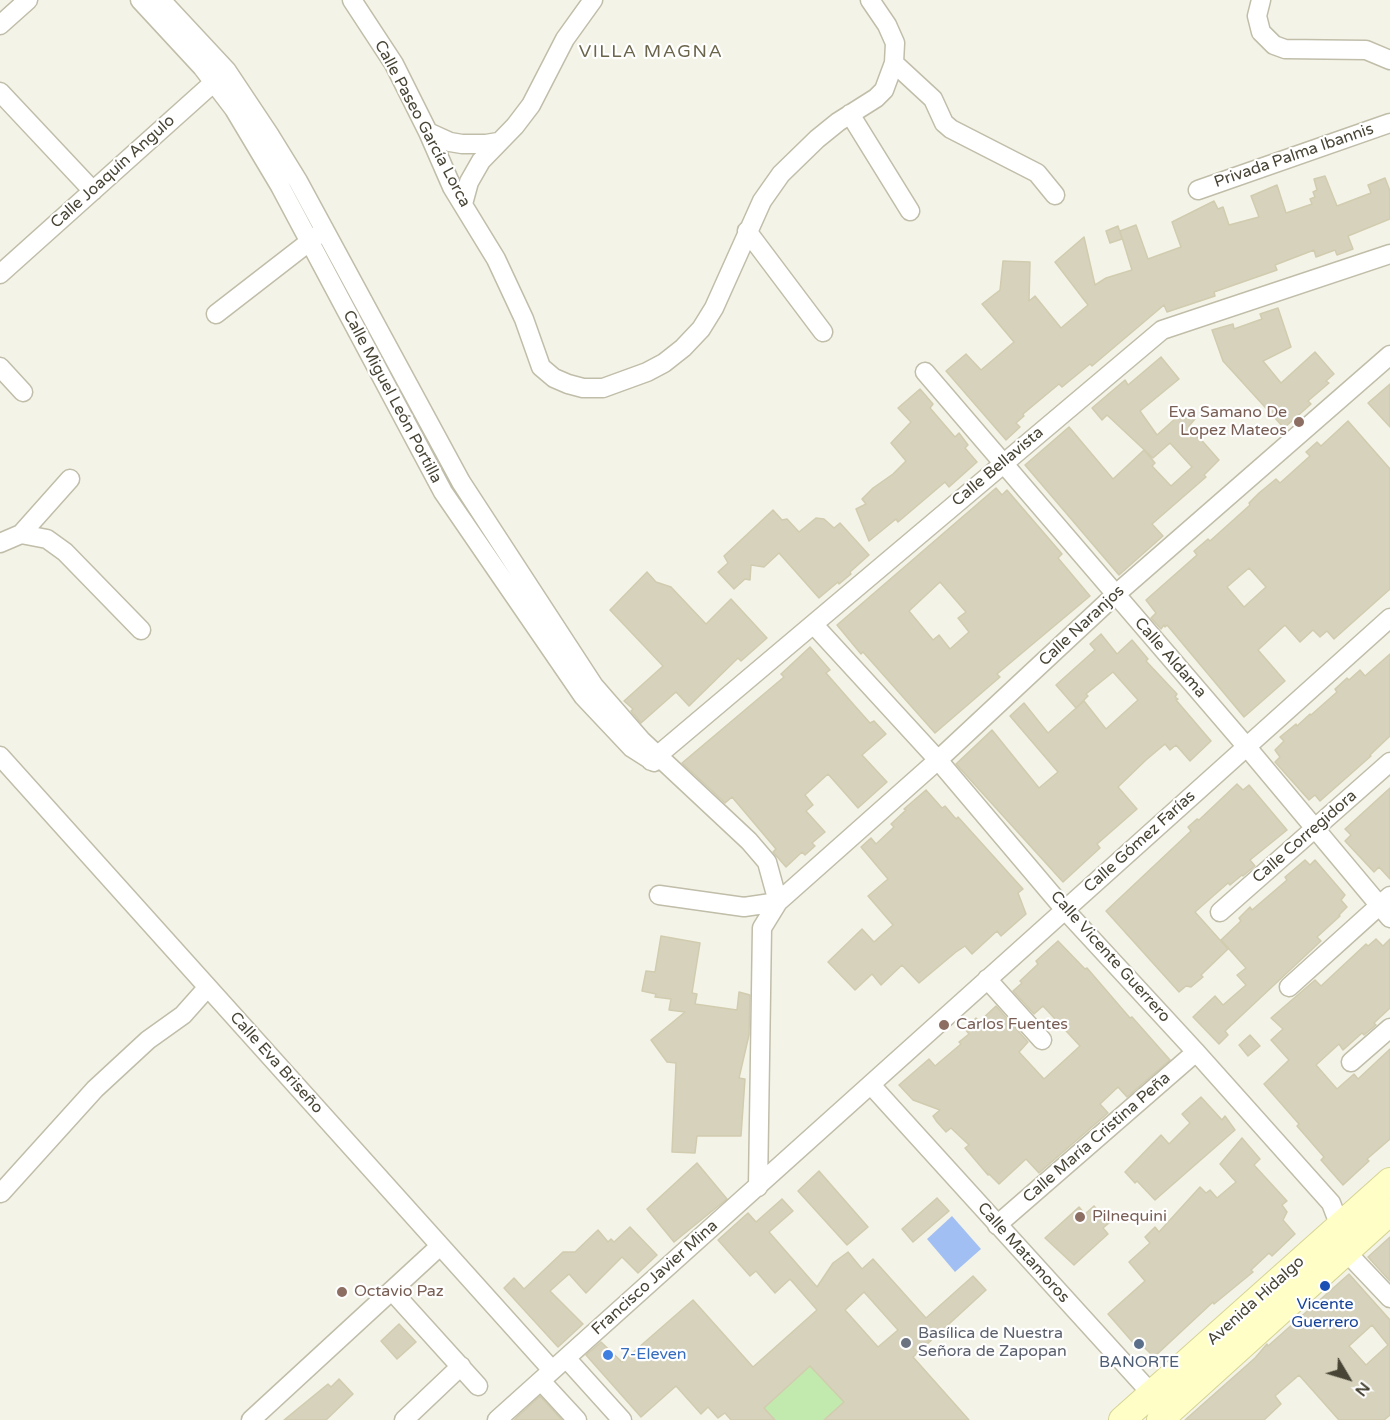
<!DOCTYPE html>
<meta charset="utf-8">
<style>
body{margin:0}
#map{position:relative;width:1390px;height:1420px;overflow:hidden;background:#f4f3e7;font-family:"Varela Round",sans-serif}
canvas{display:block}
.north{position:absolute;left:1318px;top:1348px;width:60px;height:60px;-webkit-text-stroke:4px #fff;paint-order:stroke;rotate:128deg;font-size:16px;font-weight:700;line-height:24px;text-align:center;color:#484536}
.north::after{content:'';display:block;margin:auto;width:21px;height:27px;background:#484536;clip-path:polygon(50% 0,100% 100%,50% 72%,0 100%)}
</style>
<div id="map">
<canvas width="1390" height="1420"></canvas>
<div class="north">N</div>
</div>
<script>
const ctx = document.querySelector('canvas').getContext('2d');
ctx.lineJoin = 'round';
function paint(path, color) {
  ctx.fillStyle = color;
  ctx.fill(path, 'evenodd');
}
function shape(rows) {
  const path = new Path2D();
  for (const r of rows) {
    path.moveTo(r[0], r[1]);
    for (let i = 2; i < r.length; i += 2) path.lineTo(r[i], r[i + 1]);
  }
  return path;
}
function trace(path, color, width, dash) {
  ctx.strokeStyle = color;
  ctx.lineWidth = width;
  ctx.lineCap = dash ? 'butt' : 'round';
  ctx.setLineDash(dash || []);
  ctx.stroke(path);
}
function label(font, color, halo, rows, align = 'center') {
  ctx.font = font + ' "Varela Round",sans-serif';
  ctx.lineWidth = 4.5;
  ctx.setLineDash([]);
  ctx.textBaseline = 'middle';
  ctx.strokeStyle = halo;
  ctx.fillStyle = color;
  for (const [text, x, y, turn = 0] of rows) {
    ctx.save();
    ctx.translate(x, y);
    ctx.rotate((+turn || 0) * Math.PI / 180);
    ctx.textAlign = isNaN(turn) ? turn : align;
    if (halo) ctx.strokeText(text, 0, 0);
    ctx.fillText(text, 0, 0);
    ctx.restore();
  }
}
const green = shape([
 [810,1366,844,1402,824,1420,775,1420,764,1408]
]);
const water = shape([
 [952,1216,981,1249,955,1272,927,1239]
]);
const building = shape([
 [1325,176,1337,206,1371,193,1368,185,1385,178,1390,191,1390,219,1348,236,1353,249,1337,255,1335,250,1316,257,1314,250,1275,265,1277,270,1214,292,1215,296,1167,312,1164,305,1092,366,1090,364,1062,387,1059,384,1023,414,1024,416,1016,423,1020,427,1006,440,946,371,966,354,981,370,1014,342,982,304,1000,290,1003,261,1030,262,1029,301,1035,296,1061,328,1088,305,1055,262,1084,237,1095,285,1106,278,1132,270,1120,231,1136,225,1148,259,1181,247,1172,222,1214,201,1218,209,1223,207,1229,225,1259,217,1251,196,1277,185,1286,213,1312,204,1310,199,1315,197,1313,192,1317,190,1314,179,1325,176],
 [1118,226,1122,239,1110,243,1106,231,1118,226],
 [1278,308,1291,347,1263,361,1281,383,1315,352,1334,374,1326,381,1329,383,1308,401,1311,404,1284,428,1223,361,1212,330,1233,324,1234,329,1262,319,1260,314,1278,308],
 [1161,357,1179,379,1140,411,1157,435,1186,409,1195,419,1189,426,1219,460,1204,475,1206,477,1152,524,1163,536,1119,575,1025,465,1069,427,1113,479,1144,450,1155,463,1152,466,1171,486,1192,467,1170,443,1153,458,1107,415,1102,420,1092,408,1125,380,1128,385,1161,357],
 [1390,384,1390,427,1368,403,1390,384],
 [920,389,933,404,930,408,955,437,959,433,968,445,965,448,977,462,949,487,945,482,898,522,896,519,869,541,856,509,866,504,862,499,873,488,893,474,906,461,891,443,911,422,898,408,920,389],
 [1348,421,1390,469,1390,589,1334,639,1327,631,1320,637,1313,630,1300,642,1285,625,1258,650,1285,681,1244,717,1167,625,1165,627,1164,625,1161,629,1151,618,1156,613,1146,600,1197,555,1194,551,1208,539,1210,541,1250,505,1249,503,1259,493,1276,479,1280,483,1310,456,1306,452,1317,442,1321,446,1348,421],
 [1249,568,1266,587,1244,607,1227,587,1249,568],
 [996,488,1002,495,1007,490,1062,554,1058,558,1090,596,997,674,1000,677,935,733,863,652,861,654,837,625,996,488],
 [940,582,966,612,958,618,969,632,950,649,939,635,933,640,909,611,940,582],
 [773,510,782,520,787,519,799,532,816,518,824,519,834,528,840,523,869,555,850,572,851,574,839,584,838,582,819,598,779,553,764,567,751,565,750,580,745,579,734,589,718,572,728,563,724,556,773,510],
 [647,572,656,582,671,587,706,624,731,599,767,638,741,661,738,658,689,706,676,692,641,723,631,711,633,709,624,701,663,666,610,610,647,572],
 [1101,634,1117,654,1132,640,1148,659,1146,661,1177,694,1175,697,1178,699,1176,700,1211,741,1190,761,1176,745,1170,750,1165,744,1146,760,1118,787,1137,809,1097,844,1100,848,1063,882,956,764,992,730,1039,788,1058,772,1010,716,1024,703,1048,733,1084,701,1106,729,1138,700,1113,672,1086,694,1088,696,1076,708,1056,685,1095,650,1090,644,1101,634],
 [810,647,830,670,826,673,854,705,870,723,874,721,886,734,862,755,887,782,858,808,828,774,805,795,813,805,806,811,825,832,812,843,815,846,805,855,802,852,786,867,773,852,776,849,732,797,725,803,682,763,784,677,781,674,810,647],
 [1390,654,1390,736,1370,755,1371,756,1320,801,1315,795,1309,800,1275,762,1280,757,1275,750,1284,741,1280,737,1296,724,1297,726,1310,714,1311,715,1337,692,1335,689,1347,678,1349,680,1360,670,1365,676,1390,654],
 [1237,784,1243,790,1249,785,1287,830,1250,860,1255,866,1243,876,1242,875,1230,885,1228,883,1195,912,1228,949,1201,975,1203,977,1191,987,1186,986,1179,992,1106,911,1191,831,1188,827,1197,819,1199,820,1237,784],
 [1390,788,1390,879,1379,867,1374,872,1345,841,1351,835,1345,829,1390,788],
 [926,790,942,808,945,806,956,819,958,817,1023,889,1018,893,1026,914,1001,936,997,931,972,954,965,946,956,952,919,983,902,965,881,985,872,974,855,990,828,962,862,929,874,942,893,925,868,896,888,879,861,847,871,838,876,844,894,827,891,824,906,810,904,809,926,790],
 [1305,860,1310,865,1315,860,1345,895,1341,900,1347,907,1339,915,1340,916,1317,937,1321,941,1225,1031,1228,1035,1219,1044,1193,1017,1215,996,1223,1005,1246,985,1237,975,1246,968,1221,940,1241,921,1239,918,1250,907,1252,910,1287,880,1285,877,1305,860],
 [661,936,700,943,692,993,697,994,695,1004,737,1010,739,992,750,995,749,1035,739,1078,745,1079,741,1136,697,1136,695,1153,672,1152,676,1063,667,1062,651,1040,685,1012,669,1010,671,999,655,997,656,994,642,991,646,971,655,972,661,936],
 [1376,939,1383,946,1390,939,1390,1008,1374,1023,1376,1025,1364,1035,1362,1033,1343,1050,1339,1044,1316,1065,1337,1089,1354,1074,1358,1079,1390,1049,1390,1139,1367,1159,1369,1161,1343,1185,1321,1160,1324,1157,1297,1126,1299,1124,1264,1084,1289,1060,1271,1040,1283,1029,1271,1018,1315,980,1321,986,1366,944,1368,946,1376,939],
 [1058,941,1085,969,1087,968,1130,1018,1132,1017,1170,1060,1127,1097,1118,1087,1100,1104,1108,1113,1039,1173,1026,1159,999,1184,989,1174,988,1175,965,1148,969,1145,951,1128,946,1132,937,1122,933,1116,940,1110,913,1100,899,1085,929,1059,935,1066,961,1044,959,1042,969,1034,965,1029,976,1018,980,1021,996,1006,1028,1042,1019,1052,1044,1079,1080,1046,1043,1006,1034,1014,1013,991,1022,983,1020,981,1038,964,1036,961,1058,941],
 [1250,1035,1260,1046,1248,1056,1239,1045,1250,1035],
 [1201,1097,1222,1120,1225,1116,1235,1130,1155,1200,1137,1181,1135,1183,1125,1172,1161,1135,1169,1144,1190,1123,1182,1114,1201,1097],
 [1242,1138,1260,1159,1254,1165,1287,1201,1282,1205,1287,1212,1283,1220,1295,1234,1272,1256,1269,1253,1251,1270,1253,1272,1214,1304,1213,1302,1154,1357,1140,1343,1136,1346,1108,1314,1145,1281,1129,1262,1150,1243,1145,1237,1155,1227,1159,1232,1200,1187,1206,1193,1210,1190,1217,1198,1236,1182,1220,1164,1242,1138],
 [697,1163,727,1199,674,1242,647,1209,697,1163],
 [819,1171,868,1227,847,1245,798,1191,819,1171],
 [937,1198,949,1211,913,1242,902,1229,937,1198],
 [782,1199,793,1211,769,1232,817,1287,833,1263,848,1252,862,1269,873,1259,926,1318,973,1276,986,1290,913,1357,969,1420,824,1420,844,1402,810,1366,764,1408,775,1420,731,1420,725,1413,718,1418,708,1407,701,1414,676,1386,641,1417,586,1355,601,1342,622,1362,693,1300,753,1367,817,1310,790,1279,775,1293,756,1271,750,1276,718,1240,748,1213,756,1222,782,1199],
 [864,1292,898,1330,878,1347,845,1310,864,1292],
 [1094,1206,1109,1223,1103,1228,1108,1234,1074,1265,1045,1238,1079,1207,1085,1214,1094,1206],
 [630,1227,657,1255,638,1273,622,1257,586,1293,569,1274,550,1291,583,1324,558,1347,504,1288,514,1278,524,1289,563,1252,575,1252,598,1230,608,1242,611,1239,614,1242,630,1227],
 [1390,1237,1390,1281,1368,1257,1390,1237],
 [1349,1274,1390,1320,1390,1415,1384,1420,1339,1420,1299,1375,1275,1396,1281,1404,1264,1420,1185,1420,1255,1358,1267,1344,1268,1346,1349,1274],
 [1372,1325,1388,1345,1366,1365,1349,1346,1372,1325],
 [399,1324,416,1342,397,1359,381,1341,399,1324],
 [339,1379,353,1394,326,1420,284,1420,328,1384,331,1387,339,1379],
 [540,1396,562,1420,514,1420,540,1396]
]);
const street = shape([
 [140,0,202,67,234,109,280,186,443,492,583,696,632,748,654,762],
 [161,0,227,71,269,134,298,181,461,482,594,686,641,740,749,841,767,862,778,902],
 [352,0,394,64,428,132,452,187,496,259,524,319,541,367,554,378,568,384,583,388,603,388,647,372,664,363,683,348,701,329,714,308,762,201,781,174,817,139,838,122,876,98,884,90,894,63,895,43,887,25,870,0],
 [1261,0,1257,16,1261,32,1274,45,1285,49,1366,50,1390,60],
 [0,25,28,0],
 [894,63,933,99,944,123,951,129,1037,173,1055,195],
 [0,92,93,191],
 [850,114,910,211],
 [428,132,450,142,462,144,486,144,498,142],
 [1198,190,1390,123],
 [463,204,469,182,481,161,515,126,531,105,565,39,593,0],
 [747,231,823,332],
 [0,274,222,75],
 [216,314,318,235],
 [0,367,23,392],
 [925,372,1246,746,1390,918],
 [21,534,70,479],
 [0,543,21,534,47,539,65,552,141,630],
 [814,625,938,760,1065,910,1196,1052,1331,1203,1352,1258,1390,1298],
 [0,756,552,1370],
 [651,761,1162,330,1390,254],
 [659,895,744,907,778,902],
 [1220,912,1390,762],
 [987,979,1042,1040],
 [1289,987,1390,896],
 [1351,1062,1390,1028],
 [871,1085,1160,1403],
 [758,1187,762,928,778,902,938,760,1115,595,1390,355],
 [1,1193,95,1089,148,1040,183,1015,207,988],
 [997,1225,1196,1052],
 [392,1291,478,1386],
 [566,1358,622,1420],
 [541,1381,577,1420],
 [251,1420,440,1246],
 [404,1420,461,1366],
 [497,1420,1390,618]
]);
const secondary = shape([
 [1122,1420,1390,1181],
 [1160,1420,1390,1212]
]);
const markers = [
 [1299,422,6,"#8d6e63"],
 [944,1025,6,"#8d6e63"],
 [1080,1217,6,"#8d6e63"],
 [1325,1286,6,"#1a4fb4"],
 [342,1292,6,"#8d6e63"],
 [906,1343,6,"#6b7280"],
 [1139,1344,6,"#5c6f8a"],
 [608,1355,6,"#3f7fe0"]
];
const streetNames = [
 ["Calle Paseo García Lorca",422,124,62],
 ["Privada Palma Ibannis",1294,156,-19],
 ["Calle Joaquín Angulo",113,172,-42],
 ["Calle Miguel León Portilla",392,397,62],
 ["Calle Bellavista",998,467,-40],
 ["Calle Naranjos",1082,626,-43],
 ["Calle Aldama",1170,658,49],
 ["Calle Corregidora",1305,837,-41],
 ["Calle Gómez Farías",1140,842,-42],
 ["Calle Vicente Guerrero",1110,957,48],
 ["Calle Eva Briseño",276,1063,48],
 ["Calle María Cristina Peña",1097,1138,-41],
 ["Calle Matamoros",1023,1253,48],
 ["Francisco Javier Mina",655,1278,-42],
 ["Avenida Hidalgo",1256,1301,-42]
];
const educationNames = [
 ["Eva Samano De",1287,413,"right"],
 ["Lopez Mateos",1287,431,"right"],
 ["Carlos Fuentes",956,1025],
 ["Pilnequini",1092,1217],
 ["Octavio Paz",354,1292]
];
const transitNames = [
 ["Vicente",1325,1305],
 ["Guerrero",1325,1323]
];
const worshipNames = [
 ["Basílica de Nuestra",918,1334],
 ["Señora de Zapopan",918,1352]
];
const shopNames = [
 ["7-Eleven",620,1355]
];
const serviceNames = [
 ["BANORTE",1139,1363]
];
const neighbourhoodNames = [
 ["VILLA MAGNA",651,52]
];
paint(green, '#c2eaae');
paint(water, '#a1bff3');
paint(building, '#d6d2bc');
trace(building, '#d1ccaf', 1.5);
trace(street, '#c0bda9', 21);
trace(secondary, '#d6d495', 28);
trace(street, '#fff', 18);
trace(secondary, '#fffec6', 26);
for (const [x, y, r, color] of markers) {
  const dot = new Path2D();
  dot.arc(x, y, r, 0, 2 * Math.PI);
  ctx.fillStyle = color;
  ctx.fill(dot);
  trace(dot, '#fff', 2);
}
label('16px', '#484536', '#fff', streetNames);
label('16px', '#785e54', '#fff', educationNames, 'left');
label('16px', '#164399', '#fff', transitNames);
label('16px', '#5b616d', '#fff', worshipNames, 'left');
label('16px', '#366cbe', '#fff', shopNames, 'left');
label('16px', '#4e5e75', '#fff', serviceNames);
ctx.letterSpacing = '1.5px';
label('18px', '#6b654c', '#fff', neighbourhoodNames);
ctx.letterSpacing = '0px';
</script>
